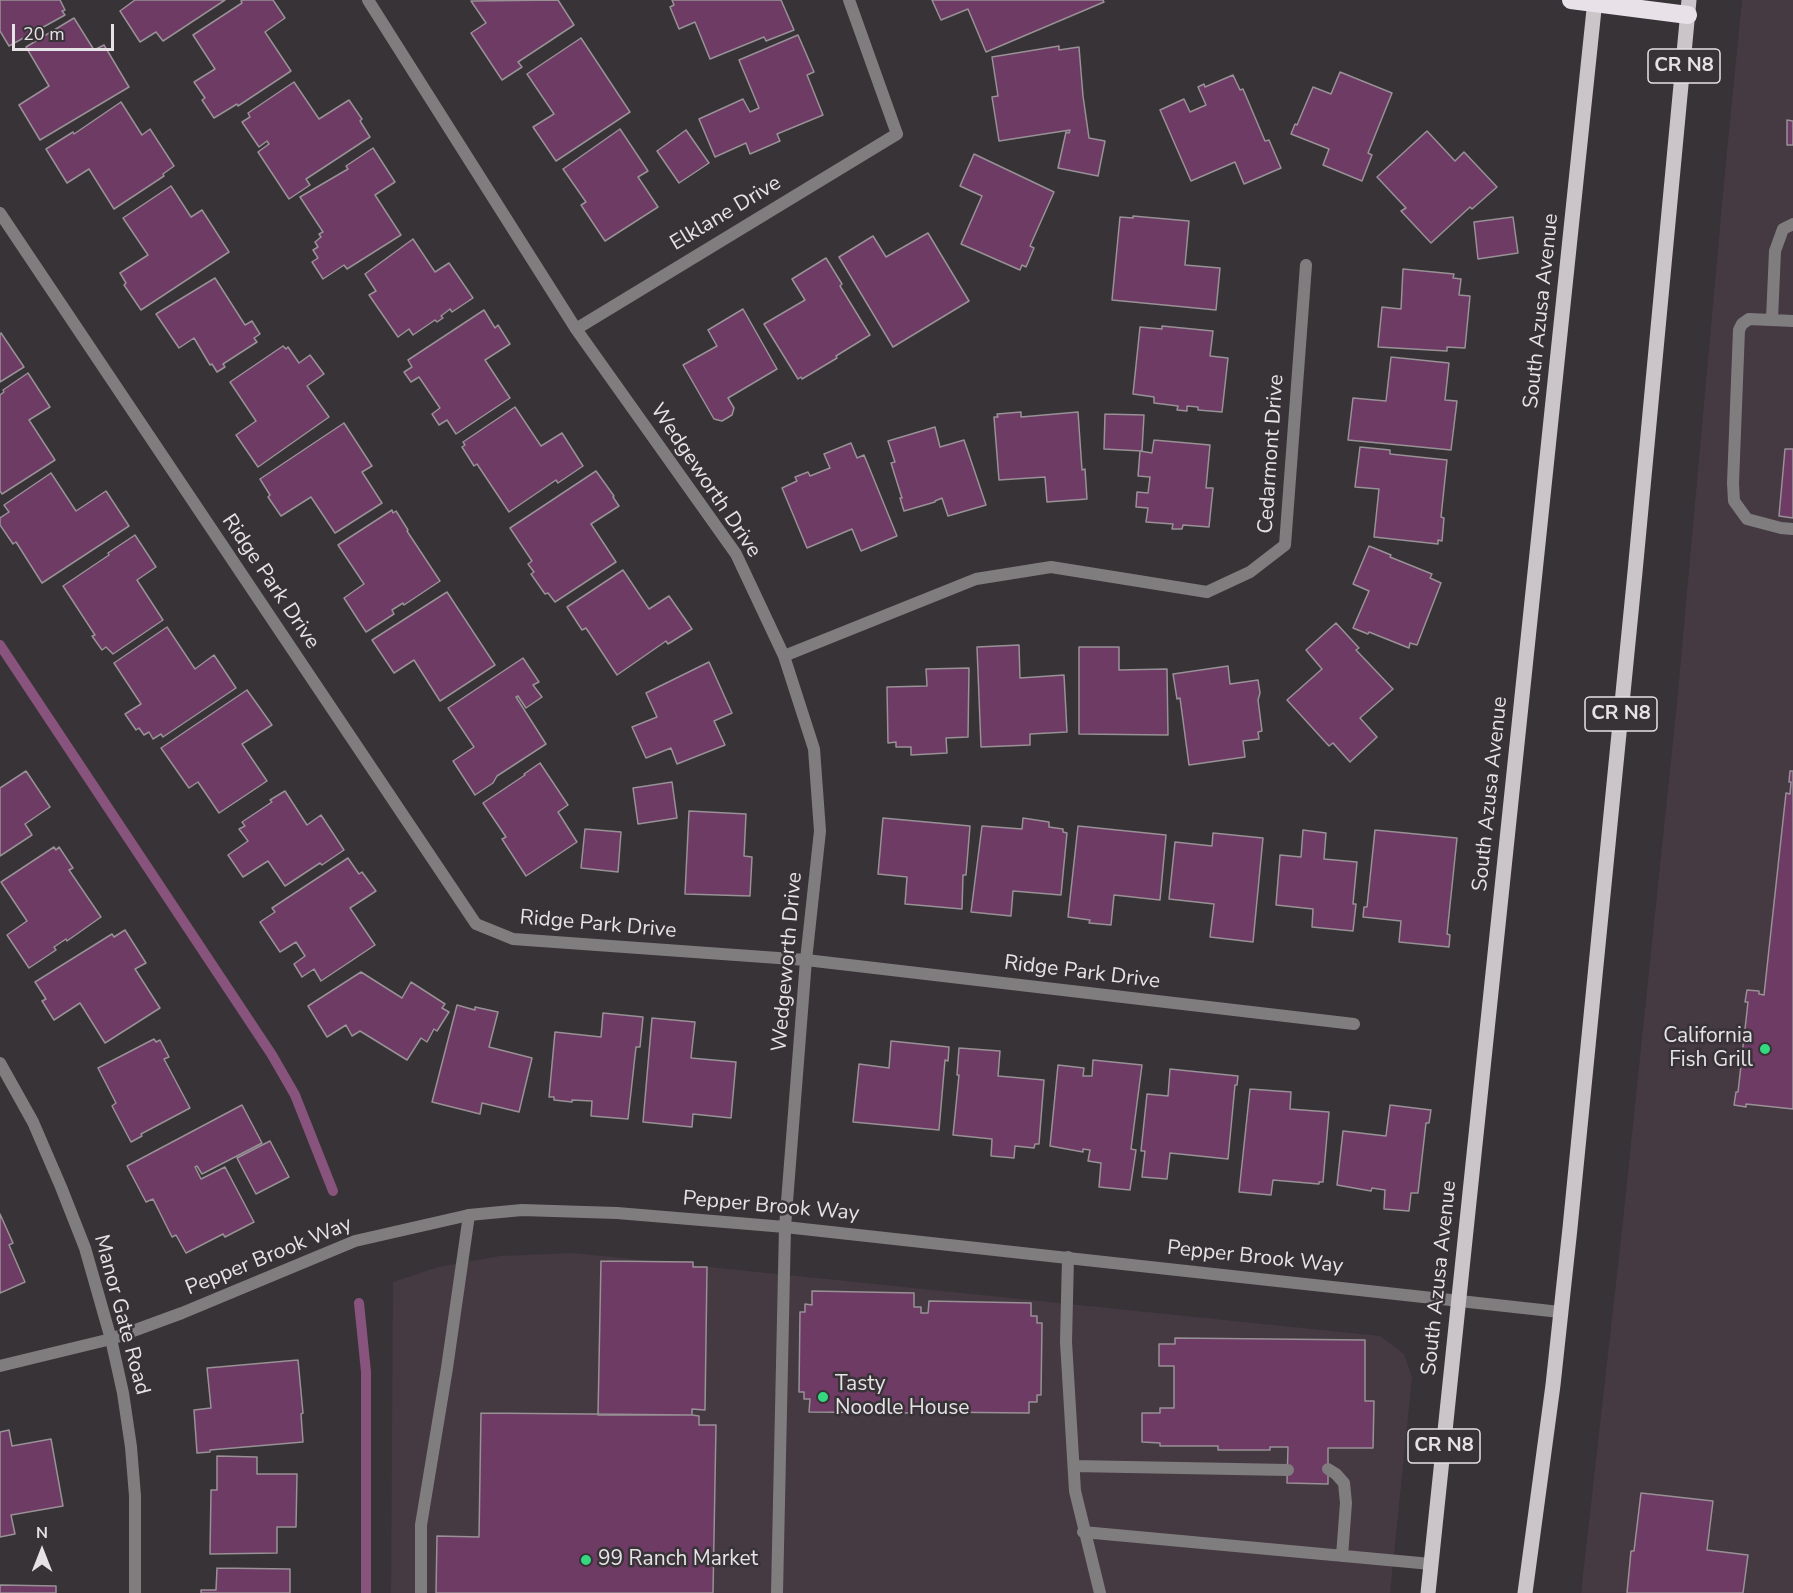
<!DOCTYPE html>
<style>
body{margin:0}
#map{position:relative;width:1793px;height:1593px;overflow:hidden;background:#383337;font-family:"Nunito Sans",sans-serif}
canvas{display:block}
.north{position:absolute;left:12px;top:1521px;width:60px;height:60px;-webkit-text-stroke:4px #383337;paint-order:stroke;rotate:0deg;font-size:16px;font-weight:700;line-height:24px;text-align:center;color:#e6e2e5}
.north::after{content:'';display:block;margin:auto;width:21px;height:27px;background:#e6e2e5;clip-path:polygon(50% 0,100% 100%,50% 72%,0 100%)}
.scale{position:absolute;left:12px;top:24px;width:102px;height:27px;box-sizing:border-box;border:3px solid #e6e2e5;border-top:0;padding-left:8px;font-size:18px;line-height:21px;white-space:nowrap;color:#e6e2e5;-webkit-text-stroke:4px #383337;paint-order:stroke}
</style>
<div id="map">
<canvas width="1793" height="1593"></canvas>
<div class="north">N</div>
<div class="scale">20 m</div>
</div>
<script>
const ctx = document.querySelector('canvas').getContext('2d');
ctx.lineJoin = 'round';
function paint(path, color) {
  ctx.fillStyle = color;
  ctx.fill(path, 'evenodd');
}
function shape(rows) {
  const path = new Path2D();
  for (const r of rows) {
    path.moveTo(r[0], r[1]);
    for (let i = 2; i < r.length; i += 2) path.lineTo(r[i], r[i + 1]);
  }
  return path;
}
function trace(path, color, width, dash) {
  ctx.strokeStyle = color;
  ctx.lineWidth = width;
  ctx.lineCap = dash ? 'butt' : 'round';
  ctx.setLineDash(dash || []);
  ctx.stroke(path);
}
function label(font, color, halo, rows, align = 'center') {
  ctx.font = font + ' "Nunito Sans",sans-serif';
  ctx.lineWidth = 5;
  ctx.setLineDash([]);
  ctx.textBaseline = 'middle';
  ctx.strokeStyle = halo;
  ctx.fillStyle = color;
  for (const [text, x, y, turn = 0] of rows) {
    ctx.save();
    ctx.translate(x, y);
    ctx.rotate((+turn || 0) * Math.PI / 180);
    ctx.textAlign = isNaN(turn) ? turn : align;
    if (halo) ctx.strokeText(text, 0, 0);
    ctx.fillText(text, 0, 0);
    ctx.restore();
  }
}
const built = shape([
 [1742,0,1793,0,1793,1593,1581,1593,1622,1230,1677,703,1726,161],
 [573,1253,1380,1336,1404,1354,1412,1377,1390,1593,391,1593,393,1282,438,1267,500,1256]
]);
const stream = shape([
 [0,645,272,1055,295,1095,333,1191],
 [359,1303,366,1372,366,1593]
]);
const building = shape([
 [0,0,60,0,65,10,62,11,65,15,9,46,0,31,0,0],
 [135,0,225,0,163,41,156,32,140,42,120,11,135,0],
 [243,0,273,0,285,18,265,32,291,71,238,106,237,104,214,118,202,100,205,98,194,82,215,69,193,35,242,3,241,1,243,0],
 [558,0,574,25,518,62,522,67,502,80,471,33,486,23,471,1,558,0],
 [672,0,781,0,794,30,766,41,764,37,710,59,695,22,679,29,670,7,674,5,672,0],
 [932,0,1103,0,1104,2,986,52,968,9,941,20,932,0],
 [74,18,94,50,104,45,129,87,40,140,19,105,49,86,26,47,74,18],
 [798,35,814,72,807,75,823,115,777,134,780,141,750,154,746,143,715,157,699,119,743,99,750,112,759,108,739,60,798,35],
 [581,38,630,112,556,161,533,127,554,114,527,74,581,38],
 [1059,46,1059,50,1079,47,1083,96,1089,138,1105,141,1098,176,1058,168,1066,132,1069,133,1070,130,999,141,992,97,998,96,992,57,1059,46],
 [1340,72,1392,93,1368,153,1372,155,1362,181,1323,165,1329,149,1291,134,1295,124,1297,125,1313,87,1331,94,1340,72],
 [1233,75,1240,90,1243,89,1265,141,1269,140,1281,168,1244,184,1235,162,1191,181,1160,110,1184,99,1190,112,1206,105,1198,87,1204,84,1205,87,1233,75],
 [294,82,319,119,349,100,362,119,360,121,370,137,306,179,310,185,289,199,258,152,269,144,267,141,259,147,242,122,250,117,248,113,294,82],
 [121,102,142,135,150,129,174,166,163,174,164,176,114,209,89,169,67,183,46,149,73,132,74,134,121,102],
 [1787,120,1793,121,1793,145,1787,145,1787,120],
 [620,129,648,171,638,177,658,207,605,241,581,205,586,202,563,169,620,129],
 [686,130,709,163,679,183,657,151,686,130],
 [1427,131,1455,161,1464,152,1497,187,1472,209,1470,207,1431,243,1401,211,1406,208,1377,177,1427,131],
 [373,148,395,182,375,195,401,235,347,269,344,265,323,279,312,262,318,258,313,250,318,247,315,242,321,237,319,234,323,232,300,197,348,169,346,166,373,148],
 [974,154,1054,192,1030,246,1034,248,1026,267,1022,265,1020,270,961,244,982,196,960,186,974,154],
 [171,186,191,217,202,210,229,252,141,310,124,285,126,283,120,273,148,255,123,218,171,186],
 [1133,216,1189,221,1185,265,1220,268,1216,310,1112,300,1120,217,1133,218,1133,216],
 [1513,217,1518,253,1478,259,1474,222,1513,217],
 [928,233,969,301,893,347,839,257,873,236,886,257,928,233],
 [413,239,435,272,449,263,473,298,452,312,450,309,441,316,443,318,437,322,435,320,413,335,409,329,398,337,369,295,376,291,365,274,413,239],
 [826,258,842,284,840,286,870,335,836,356,837,358,802,379,801,377,798,379,764,324,805,300,792,279,826,258],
 [1403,269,1454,274,1453,278,1461,279,1459,295,1470,296,1465,348,1447,347,1447,351,1378,347,1382,307,1401,309,1403,269],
 [215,278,245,325,252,321,260,334,254,338,257,342,223,364,225,367,217,372,212,364,210,365,194,338,179,348,156,314,215,278],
 [743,309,777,369,728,398,734,408,732,415,722,421,714,419,683,365,717,346,708,330,743,309],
 [484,310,495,328,498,325,510,344,485,360,510,398,456,434,447,420,439,425,432,414,440,408,419,377,411,382,404,372,412,367,408,360,484,310],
 [1162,326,1213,331,1210,356,1228,358,1222,412,1198,410,1198,407,1187,406,1187,411,1177,410,1178,406,1154,403,1154,397,1133,394,1140,327,1162,329,1162,326],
 [1,333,24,367,0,382,0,334,1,333],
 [283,346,286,349,288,347,299,363,310,355,324,374,307,386,329,417,258,467,236,435,256,421,230,382,283,346],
 [1391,357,1449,363,1445,400,1457,401,1451,450,1348,440,1353,398,1386,401,1391,357],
 [28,373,50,407,29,420,55,460,2,494,0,491,0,395,4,392,3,390,28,373],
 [515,407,541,446,562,433,583,466,558,483,556,480,509,512,477,464,474,466,462,447,465,445,463,442,515,407],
 [1021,412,1021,417,1078,412,1082,470,1085,469,1087,499,1047,502,1045,477,999,480,994,417,998,417,997,414,1021,412],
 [1105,414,1144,415,1142,451,1104,449,1105,414],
 [344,423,372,466,362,472,382,503,335,533,311,497,281,516,268,497,270,495,260,479,344,423],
 [935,427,940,447,964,440,986,505,948,516,942,498,935,501,935,502,904,511,900,498,902,498,891,463,895,462,888,441,935,427],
 [1154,440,1210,445,1206,488,1213,488,1209,527,1183,525,1182,529,1172,529,1173,524,1146,522,1148,508,1136,507,1137,492,1148,493,1150,477,1138,476,1140,451,1152,453,1154,440],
 [851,443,857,458,864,455,897,536,861,551,852,529,807,548,782,488,797,481,795,477,808,472,810,476,830,468,824,454,851,443],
 [1360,447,1390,450,1390,454,1447,460,1441,517,1444,518,1442,541,1438,540,1438,544,1374,537,1379,489,1355,487,1360,447],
 [1785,449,1793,449,1793,518,1779,516,1785,449],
 [596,471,614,496,613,497,619,506,591,524,616,562,555,602,548,593,545,594,531,574,534,572,528,564,532,561,510,528,596,471],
 [51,473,76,511,106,491,129,526,42,583,16,542,13,544,0,525,0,518,9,512,4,505,51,473],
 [392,510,393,513,396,511,408,530,407,531,440,581,404,605,403,603,392,610,394,614,366,632,344,598,364,584,338,545,392,510],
 [135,535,156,567,137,580,163,620,113,654,106,647,102,650,92,636,95,635,63,586,109,555,108,553,135,535],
 [1369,546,1391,555,1390,557,1432,574,1430,578,1441,583,1417,645,1410,643,1409,648,1369,632,1368,634,1353,628,1369,591,1353,584,1369,546],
 [623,570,649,609,669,596,692,629,668,644,666,641,617,675,586,628,582,630,567,607,623,570],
 [447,592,495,665,440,701,414,660,394,673,372,640,447,592],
 [1336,623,1359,648,1356,650,1393,689,1360,718,1377,737,1350,762,1333,743,1329,746,1287,700,1322,669,1306,650,1336,623],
 [167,627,195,669,214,655,236,688,163,737,161,734,153,739,149,732,144,735,139,728,136,730,125,714,141,704,114,663,167,627],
 [1019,645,1020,678,1064,675,1067,732,1030,734,1030,745,981,747,977,647,1019,645],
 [1079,647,1119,647,1119,670,1167,669,1168,735,1079,734,1079,647],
 [523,658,539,682,533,685,542,697,526,708,518,696,516,697,546,744,497,776,493,783,475,795,453,761,474,747,448,708,523,658],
 [709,662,732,713,714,721,725,745,677,764,671,748,646,758,632,727,657,717,646,693,709,662],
 [1228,666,1230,684,1258,680,1260,693,1258,700,1262,731,1258,732,1259,739,1243,741,1245,757,1189,765,1180,698,1177,699,1173,674,1228,666],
 [969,668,968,737,946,738,947,753,911,755,911,747,896,747,896,742,888,743,887,687,927,686,926,669,969,668],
 [247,690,272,725,242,744,267,781,219,813,198,782,189,788,161,748,247,690],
 [540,763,568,805,558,812,577,842,526,876,502,839,506,837,483,803,525,775,524,774,540,763],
 [26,771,50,807,25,824,32,835,0,856,0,788,26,771],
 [1790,771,1793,771,1793,1109,1746,1104,1746,1107,1734,1105,1736,1092,1738,1092,1748,1002,1745,1002,1747,990,1759,991,1759,994,1764,995,1786,793,1790,794,1791,782,1789,782,1790,771],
 [672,782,677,818,638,824,633,788,672,782],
 [285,791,307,825,321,815,344,850,322,865,320,863,285,886,268,861,243,877,228,855,248,841,239,829,245,826,242,822,272,802,270,800,285,791],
 [689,811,746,814,744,856,752,857,750,896,685,894,689,811],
 [883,818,970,826,966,875,963,875,962,909,905,904,907,877,878,874,883,818],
 [1023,818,1049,822,1049,827,1063,829,1063,832,1067,833,1061,895,1013,891,1011,916,971,912,982,826,1022,829,1023,818],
 [1078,826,1166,835,1160,900,1114,895,1111,925,1089,923,1090,920,1068,917,1078,826],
 [585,829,621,832,618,872,581,868,585,829],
 [1303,830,1326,833,1324,859,1357,862,1353,904,1356,904,1353,931,1312,927,1313,909,1276,905,1280,855,1301,857,1303,830],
 [1375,830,1457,838,1447,934,1450,935,1449,947,1399,942,1401,921,1363,917,1364,907,1367,907,1375,830],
 [1213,833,1263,838,1253,942,1210,937,1214,904,1169,899,1175,842,1212,846,1213,833],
 [54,847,56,850,59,847,73,868,69,870,101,917,67,941,66,939,54,947,56,950,29,968,7,935,27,921,1,882,54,847],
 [348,858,359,874,362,872,376,891,350,908,375,945,321,981,314,969,302,977,294,964,305,956,296,942,280,952,260,922,275,912,272,908,348,858],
 [125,930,146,963,135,969,160,1008,105,1043,80,1003,54,1020,42,1001,46,999,35,982,112,934,114,937,125,930],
 [361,972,402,998,411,982,445,1004,442,1008,449,1012,437,1031,434,1029,427,1042,421,1038,407,1060,360,1031,352,1036,346,1025,327,1037,308,1006,361,972],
 [457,1005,475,1010,475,1007,498,1012,489,1047,532,1058,519,1112,482,1103,480,1114,432,1102,457,1005],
 [603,1013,643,1017,640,1047,636,1047,628,1119,591,1116,592,1101,572,1100,572,1102,554,1100,554,1097,549,1097,555,1032,601,1037,603,1013],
 [652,1018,695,1022,691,1058,736,1062,731,1118,693,1114,692,1127,643,1122,652,1018],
 [154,1039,156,1042,160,1040,169,1057,164,1059,190,1108,141,1134,142,1136,131,1142,112,1106,116,1103,98,1068,154,1039],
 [891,1041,949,1047,948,1061,945,1060,939,1130,853,1122,859,1064,889,1068,891,1041],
 [959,1048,1000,1051,998,1076,1044,1080,1039,1144,1035,1144,1034,1148,1015,1146,1014,1158,991,1156,992,1139,953,1135,959,1075,957,1075,959,1048],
 [1093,1060,1142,1065,1131,1149,1136,1150,1130,1190,1099,1187,1101,1163,1088,1161,1090,1150,1083,1149,1083,1152,1050,1146,1058,1065,1084,1068,1083,1076,1092,1076,1093,1060],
 [1170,1069,1238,1076,1237,1085,1235,1085,1228,1159,1170,1153,1167,1179,1142,1177,1145,1151,1141,1151,1147,1094,1168,1096,1170,1069],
 [1250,1089,1291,1092,1290,1109,1329,1112,1323,1182,1319,1182,1319,1184,1273,1180,1271,1195,1239,1192,1250,1089],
 [242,1105,262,1143,202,1174,197,1166,195,1167,201,1179,225,1167,254,1222,225,1237,223,1234,186,1253,176,1235,172,1237,153,1199,146,1202,127,1166,242,1105],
 [1390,1105,1431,1110,1429,1123,1426,1123,1418,1193,1411,1193,1409,1211,1384,1209,1385,1190,1372,1188,1371,1191,1337,1185,1343,1131,1386,1136,1390,1105],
 [270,1141,289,1177,256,1194,237,1158,270,1141],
 [0,1214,13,1243,9,1245,25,1282,0,1293,0,1214],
 [601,1261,693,1262,693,1267,707,1267,705,1410,692,1409,692,1415,598,1415,601,1261],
 [812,1291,914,1293,914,1307,921,1307,921,1313,928,1313,929,1301,1031,1303,1031,1316,1037,1316,1037,1323,1042,1323,1041,1395,1037,1395,1037,1402,1029,1402,1029,1413,927,1412,927,1408,913,1408,913,1413,809,1412,810,1399,804,1399,804,1392,799,1392,800,1312,805,1312,805,1304,812,1305,812,1291],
 [1175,1338,1365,1340,1365,1401,1374,1401,1373,1448,1328,1448,1328,1484,1287,1483,1288,1447,1270,1447,1270,1450,1218,1450,1218,1446,1160,1446,1160,1443,1142,1442,1142,1413,1160,1413,1160,1408,1174,1408,1174,1366,1159,1366,1159,1344,1175,1344,1175,1338],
 [298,1360,303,1413,301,1414,303,1442,210,1450,210,1452,197,1453,194,1410,211,1408,207,1368,298,1360],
 [481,1413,692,1415,699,1416,699,1425,716,1425,713,1593,436,1593,437,1536,479,1537,481,1413],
 [9,1430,12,1446,51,1439,63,1506,11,1515,15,1534,0,1537,0,1432,9,1430],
 [217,1456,257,1457,257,1474,297,1474,296,1527,277,1527,277,1553,210,1554,211,1490,217,1490,217,1456],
 [1641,1493,1713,1501,1707,1550,1748,1555,1743,1593,1627,1593,1631,1551,1634,1551,1641,1493],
 [217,1568,290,1569,290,1593,201,1593,201,1590,216,1590,217,1568],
 [0,1585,56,1586,56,1593,0,1593,0,1585]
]);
const service = shape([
 [1772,319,1775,251,1783,229,1793,224],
 [1793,321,1749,319,1742,324,1739,330,1733,483,1734,501,1747,519,1781,528,1793,529],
 [1068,1257,1066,1342,1075,1491,1100,1593],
 [1074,1466,1288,1470],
 [1328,1469,1336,1474,1344,1483,1346,1503,1342,1556],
 [1083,1532,1431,1564],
 [421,1593,421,1525,447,1368,469,1215],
 [777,1593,785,1227]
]);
const minor = shape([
 [368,0,576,329,736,554,784,656,814,749,820,831,806,960,785,1227],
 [0,213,476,924,513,939,806,960,1354,1024],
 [576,329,897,134,849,0],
 [784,656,976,579,1051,567,1207,592,1250,572,1285,545,1306,265],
 [0,1063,33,1122,61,1187,85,1248,111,1339,123,1393,131,1447,135,1496,135,1593],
 [0,1366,111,1339,182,1313,355,1241,469,1215,522,1210,617,1213,785,1227,1560,1312]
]);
const primary = shape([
 [1428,1593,1595,0],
 [1525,1593,1553,1385,1570,1228,1635,572,1689,0]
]);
const motorway = shape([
 [1571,0,1688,15]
]);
const markers = [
 [1765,1049,6,"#34d881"],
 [823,1397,6,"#34d881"],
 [586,1560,6,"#34d881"]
];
const shields = [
 [1684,66,72],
 [1621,714,72],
 [1444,1446,72]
];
const shieldNames = [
 ["CR N8",1684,66],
 ["CR N8",1621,714],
 ["CR N8",1444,1446]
];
const streetNames = [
 ["Elklane Drive",726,214,-31],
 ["South Azusa Avenue",1542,311,-84],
 ["Cedarmont Drive",1272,454,-86],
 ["Wedgeworth Drive",705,481,56],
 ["Ridge Park Drive",270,582,56],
 ["South Azusa Avenue",1491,794,-84],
 ["Ridge Park Drive",598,925,5],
 ["Wedgeworth Drive",788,962,-85],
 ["Ridge Park Drive",1082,973,7],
 ["Pepper Brook Way",771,1207,5],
 ["Pepper Brook Way",269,1257,-22],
 ["Pepper Brook Way",1255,1258,6],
 ["South Azusa Avenue",1440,1278,-84],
 ["Manor Gate Road",121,1315,75]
];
const poiNames = [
 ["California",1753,1037,"right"],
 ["Fish Grill",1753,1061,"right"],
 ["Tasty",835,1385],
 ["Noodle House",835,1409],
 ["99 Ranch Market",598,1560]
];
paint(built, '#453a42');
trace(stream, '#88537d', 10);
paint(building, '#6e3b65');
trace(building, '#989196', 1.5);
trace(service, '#807d7f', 12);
trace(minor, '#807d7f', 12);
trace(primary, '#cbc5c9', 15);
trace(motorway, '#e8e1e7', 18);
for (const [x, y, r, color] of markers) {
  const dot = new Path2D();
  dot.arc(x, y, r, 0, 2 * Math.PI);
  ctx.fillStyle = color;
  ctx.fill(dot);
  trace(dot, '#383337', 2);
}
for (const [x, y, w] of shields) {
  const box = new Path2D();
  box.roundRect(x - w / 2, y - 17, w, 34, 4.5);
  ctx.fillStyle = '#383337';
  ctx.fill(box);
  trace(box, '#e6e2e5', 1.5);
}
label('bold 20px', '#e6e2e5', null, shieldNames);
label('21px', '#e6e2e5', '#383337', streetNames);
label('21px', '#e6e2e5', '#383337', poiNames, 'left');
</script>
